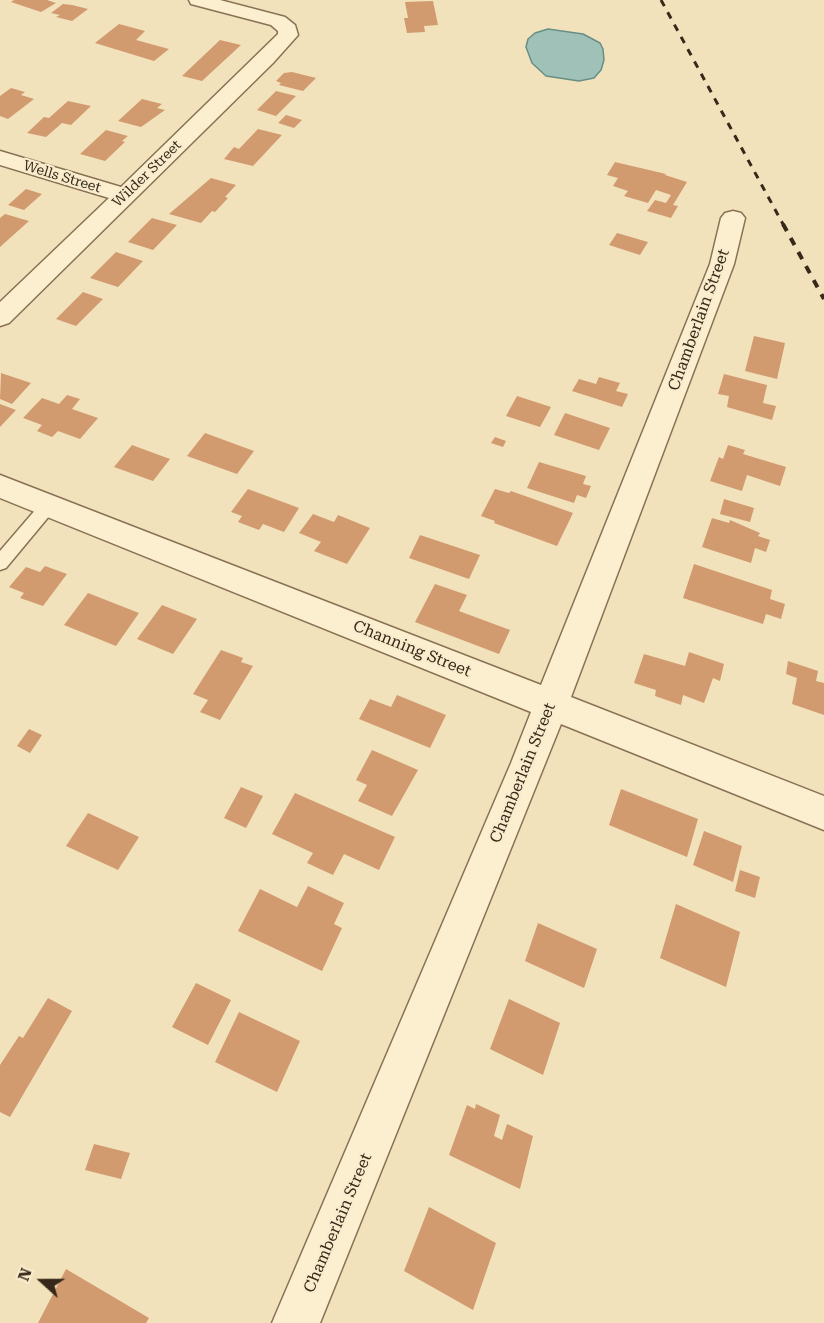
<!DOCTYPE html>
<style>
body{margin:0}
#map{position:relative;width:824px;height:1323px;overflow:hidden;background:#f1e2bc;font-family:"Roboto Serif",serif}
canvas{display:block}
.north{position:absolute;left:12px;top:1251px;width:60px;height:60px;-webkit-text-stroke:4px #f8eccc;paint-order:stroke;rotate:291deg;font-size:16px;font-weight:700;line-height:24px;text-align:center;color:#37291a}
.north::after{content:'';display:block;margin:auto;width:21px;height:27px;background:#37291a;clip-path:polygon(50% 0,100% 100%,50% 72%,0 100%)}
</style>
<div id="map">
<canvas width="824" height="1323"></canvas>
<div class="north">N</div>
</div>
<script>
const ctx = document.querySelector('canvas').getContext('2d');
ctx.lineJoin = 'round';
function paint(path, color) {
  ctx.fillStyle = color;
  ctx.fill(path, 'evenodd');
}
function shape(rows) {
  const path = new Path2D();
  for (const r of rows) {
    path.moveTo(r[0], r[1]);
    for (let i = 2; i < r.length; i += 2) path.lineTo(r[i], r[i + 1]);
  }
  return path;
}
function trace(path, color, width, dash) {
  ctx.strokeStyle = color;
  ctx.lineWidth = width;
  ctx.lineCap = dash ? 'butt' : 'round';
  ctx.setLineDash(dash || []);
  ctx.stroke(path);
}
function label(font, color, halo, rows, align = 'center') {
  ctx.font = font + ' "Roboto Serif",serif';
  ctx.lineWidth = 4.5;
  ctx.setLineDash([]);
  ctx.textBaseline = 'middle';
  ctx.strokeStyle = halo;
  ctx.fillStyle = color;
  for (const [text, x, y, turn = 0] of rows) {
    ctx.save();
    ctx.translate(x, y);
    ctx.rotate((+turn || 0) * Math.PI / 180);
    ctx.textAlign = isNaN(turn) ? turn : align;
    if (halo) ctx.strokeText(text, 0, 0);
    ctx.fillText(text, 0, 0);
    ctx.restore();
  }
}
const water = shape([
 [548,29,583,34,600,43,603,49,604,60,601,70,594,78,579,81,546,76,532,63,526,47,528,39,535,33,548,29]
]);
const building = shape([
 [14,0,47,0,56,3,41,12,11,2],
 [433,1,438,25,424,26,425,32,407,33,404,18,408,18,405,2],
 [63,4,72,5,88,9,72,21,56,17,60,15,51,13],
 [119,24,145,31,136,40,169,49,154,61,95,43],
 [220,40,241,45,202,81,182,76],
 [292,72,316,78,303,91,279,85,281,83,276,81,284,73],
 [11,88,25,92,21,95,34,99,8,119,0,116,0,96],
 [276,91,296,96,276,116,257,110],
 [142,99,162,104,157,108,165,110,141,127,118,121],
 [68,101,91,106,71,125,62,123,46,137,27,133,44,117,49,118],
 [286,115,302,120,294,128,278,123],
 [258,129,282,135,253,166,224,159,234,147,239,149],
 [106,130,128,136,122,141,125,142,105,161,80,154],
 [615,162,666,174,665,175,687,182,673,205,678,206,671,218,647,211,655,200,666,203,671,195,656,190,648,203,624,196,628,191,613,186,618,178,607,175],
 [211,178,236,185,225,197,228,198,215,212,212,211,201,223,169,214],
 [26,189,42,194,24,210,8,205],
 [5,214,29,221,0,247,0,218],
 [152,218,177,225,153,250,128,242],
 [617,233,648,242,640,255,609,245],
 [116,252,143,261,118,287,90,278],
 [83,292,103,299,76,326,56,319],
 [754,336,785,343,777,379,745,371],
 [1,373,31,383,12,404,0,399],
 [724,374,767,385,763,403,776,406,772,420,727,407,729,396,718,394],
 [599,377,620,383,616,391,628,394,622,407,572,391,579,379,596,384],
 [67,395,80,399,72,409,98,418,80,439,58,431,52,437,37,431,42,425,23,418,42,398,59,404],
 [517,396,551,407,540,427,506,416],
 [0,404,16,410,0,427],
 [565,413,610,428,599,450,554,435],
 [205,433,254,451,237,474,187,456],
 [495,437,506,441,503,447,491,443],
 [132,445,170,459,153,481,114,467],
 [728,445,745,450,743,454,786,467,780,486,747,475,742,491,710,481,719,457,723,459],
 [539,462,586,476,583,484,591,486,586,498,577,495,574,503,527,488],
 [248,489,299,508,284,532,263,524,259,530,238,522,242,516,231,512],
 [495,489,509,493,511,491,573,513,557,546,494,523,495,521,481,516],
 [724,499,754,508,750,522,720,514],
 [313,514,334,522,338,515,370,528,347,564,314,551,321,542,299,533],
 [712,518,729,523,730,520,760,533,758,536,770,540,766,552,755,548,751,563,702,547],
 [420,535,480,555,469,579,409,558],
 [694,564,772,590,770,599,785,604,781,619,766,614,763,624,683,598],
 [45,566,67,574,43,606,20,598,24,593,9,587,26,567,40,572],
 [435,584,467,595,459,611,510,630,499,654,415,622],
 [88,593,139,613,116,646,64,625],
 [162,605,197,619,173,654,137,639],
 [221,650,243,658,241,662,253,666,220,720,200,712,208,700,193,694],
 [689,652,724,664,720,681,713,678,704,703,683,695,681,705,655,696,656,690,634,683,644,654,685,666],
 [788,661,818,671,816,681,824,683,824,715,792,704,797,678,786,674],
 [397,695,446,715,430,748,359,719,370,699,391,707],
 [29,729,42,735,30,753,17,746],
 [372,750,418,770,392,816,358,801,367,785,356,780],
 [241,787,263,796,246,828,224,818],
 [621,789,698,819,687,857,609,825],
 [295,793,395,837,379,870,344,854,333,875,307,863,313,853,272,834],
 [88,813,139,837,118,870,66,846],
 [704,831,742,846,733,882,693,865],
 [740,870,760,877,755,898,735,891],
 [308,886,344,903,334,924,342,928,322,971,238,931,260,889,297,907],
 [676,904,740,932,726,987,660,958],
 [538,923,597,949,584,988,525,961],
 [196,983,231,1000,208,1045,172,1027],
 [48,998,72,1011,10,1117,0,1112,0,1065,19,1036,23,1038],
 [509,999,560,1023,543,1075,490,1049],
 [239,1012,300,1041,277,1092,215,1062],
 [476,1104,500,1115,494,1136,502,1140,507,1124,533,1136,520,1189,449,1155,467,1105,475,1109],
 [94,1144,130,1153,121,1179,85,1170],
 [429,1207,496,1243,473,1310,404,1271],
 [66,1269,149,1318,146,1323,38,1323]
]);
const lane = shape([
 [49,499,55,501,57,505,55,509,6,568,0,570,0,551,43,501,49,499]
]);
const street = shape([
 [189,0,220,0,285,17,295,25,298,35,273,63,9,323,0,326,0,302,109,198,0,165,0,151,121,187,278,34,278,31,271,25,191,4,189,0],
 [733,211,741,213,745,218,734,264,571,697,824,796,824,830,561,724,320,1323,272,1323,511,763,531,712,0,498,0,475,541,685,710,264,721,218,725,213,733,211]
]);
const railFar1 = shape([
 [661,0,784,226]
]);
const rail = shape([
 [783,224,824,299]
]);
const farStreetnames = [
 ["Wilder Street",147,174,-44],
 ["Wells Street",62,177,17]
];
const streetNames = [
 ["Chamberlain Street",699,320,-70],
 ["Channing Street",412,649,22],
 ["Chamberlain Street",523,773,-68],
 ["Chamberlain Street",338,1223,-67]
];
paint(water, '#a0c1b8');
trace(water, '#678f86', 1.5);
paint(building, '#d29a6f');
trace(lane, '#897154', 3);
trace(street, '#897154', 3);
paint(lane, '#fbefcf');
paint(street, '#fbefcf');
trace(railFar1, '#37291a', 3, [7, 7]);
trace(rail, '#37291a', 4, [8, 8]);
label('14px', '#37291a', '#f8eccc', farStreetnames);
label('16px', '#37291a', '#f8eccc', streetNames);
</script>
